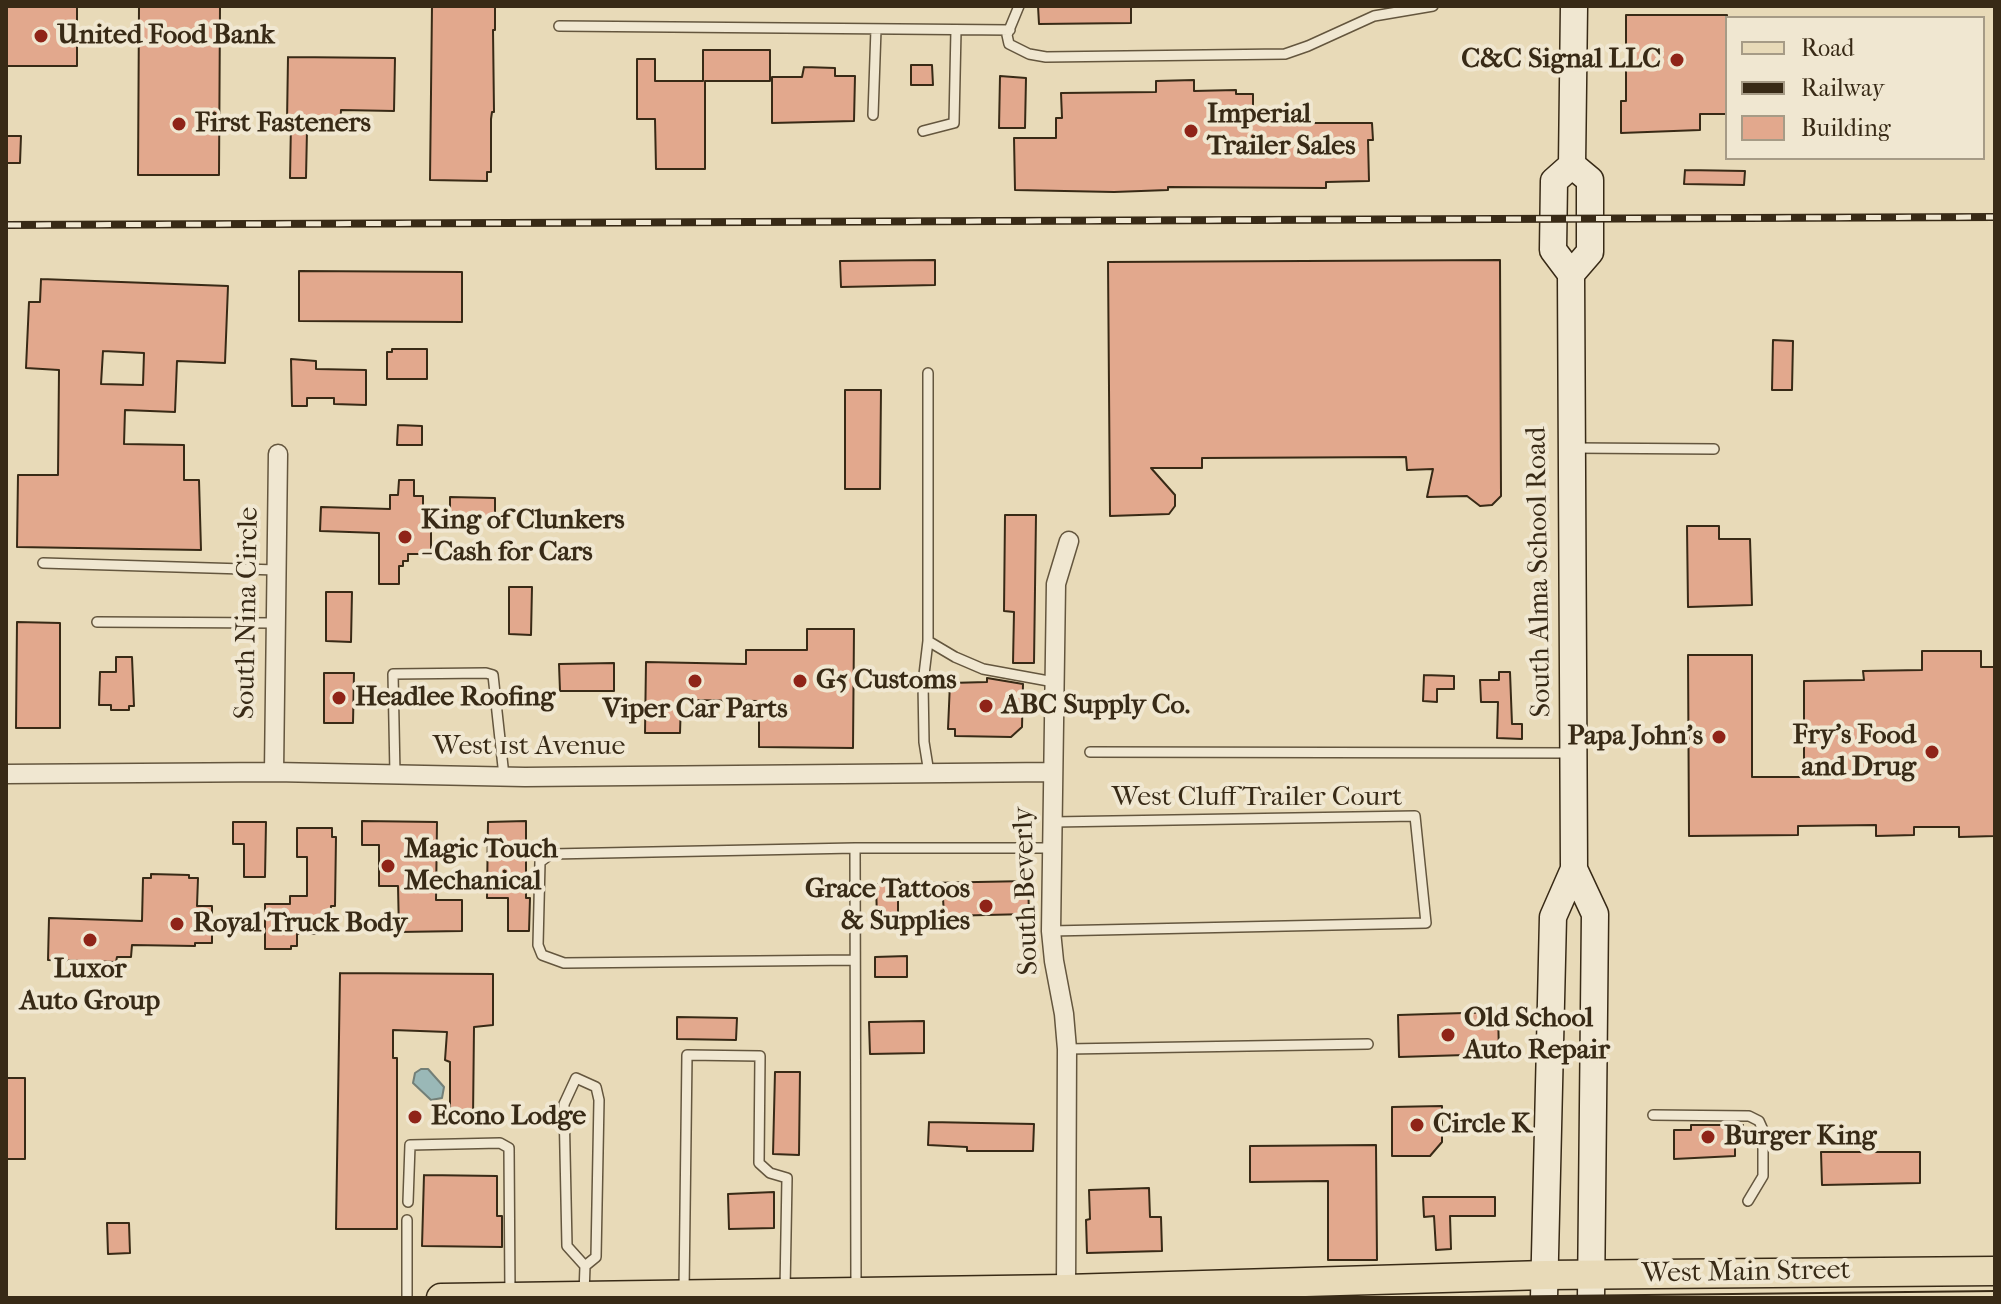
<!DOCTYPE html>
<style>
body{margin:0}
#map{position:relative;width:2001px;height:1304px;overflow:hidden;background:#e8dab8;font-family:"IM FELL French Canon",serif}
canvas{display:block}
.frame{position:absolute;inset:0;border:8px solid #382a16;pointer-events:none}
.legend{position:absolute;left:1725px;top:16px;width:260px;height:144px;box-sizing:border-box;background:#f0e7d1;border:2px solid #a69b86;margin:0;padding:10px 14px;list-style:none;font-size:24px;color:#382a16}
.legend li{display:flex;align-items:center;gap:16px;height:40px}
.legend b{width:40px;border:2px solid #a69b86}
</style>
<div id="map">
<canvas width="2001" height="1304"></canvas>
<div class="frame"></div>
<ul class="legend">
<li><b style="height:10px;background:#e8dab8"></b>Road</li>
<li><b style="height:10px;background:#382a16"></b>Railway</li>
<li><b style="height:22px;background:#e2a88d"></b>Building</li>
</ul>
</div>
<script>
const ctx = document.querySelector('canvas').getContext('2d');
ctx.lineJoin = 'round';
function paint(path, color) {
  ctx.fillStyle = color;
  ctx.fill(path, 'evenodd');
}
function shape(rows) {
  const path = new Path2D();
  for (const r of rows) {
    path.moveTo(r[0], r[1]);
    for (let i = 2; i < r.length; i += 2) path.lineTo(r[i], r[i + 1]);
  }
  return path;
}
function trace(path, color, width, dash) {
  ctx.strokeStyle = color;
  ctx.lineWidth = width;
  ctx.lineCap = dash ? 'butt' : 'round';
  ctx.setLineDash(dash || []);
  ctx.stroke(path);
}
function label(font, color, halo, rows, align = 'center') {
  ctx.font = font + ' "IM FELL French Canon",serif';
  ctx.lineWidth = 8;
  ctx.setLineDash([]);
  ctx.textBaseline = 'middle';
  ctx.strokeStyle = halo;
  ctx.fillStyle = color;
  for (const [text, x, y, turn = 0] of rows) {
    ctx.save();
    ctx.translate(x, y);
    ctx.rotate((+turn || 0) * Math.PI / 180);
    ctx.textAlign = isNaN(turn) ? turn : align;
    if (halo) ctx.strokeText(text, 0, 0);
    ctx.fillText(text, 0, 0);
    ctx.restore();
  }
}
const water = shape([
 [421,1069,428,1069,444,1087,442,1098,431,1100,413,1083,415,1073,421,1069]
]);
const building = shape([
 [6,6,77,6,77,66,6,66,6,6],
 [139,6,220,6,219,175,138,175,139,6],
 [432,6,495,6,495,30,493,30,494,112,492,112,491,119,491,172,487,172,487,181,430,180,432,6],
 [1038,6,1131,6,1131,23,1039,24,1038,6],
 [1626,15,1727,15,1727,114,1700,114,1700,130,1621,133,1621,101,1626,101,1626,15],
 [703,50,770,50,770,81,705,81,705,169,656,169,655,119,637,119,637,59,655,59,655,81,703,81,703,50],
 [288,57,395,58,394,111,341,110,340,130,307,130,306,178,290,178,291,122,287,122,288,57],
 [911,65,932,65,933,85,911,85,911,65],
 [804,67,835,68,835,76,855,76,854,121,772,123,772,77,802,77,804,67],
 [1000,76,1026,78,1025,128,999,128,1000,76],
 [1194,80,1194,91,1236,90,1236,94,1253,94,1253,109,1286,108,1286,113,1310,112,1310,123,1372,123,1373,140,1368,140,1369,181,1326,182,1326,188,1168,187,1168,190,1114,192,1015,190,1014,138,1056,138,1056,118,1062,118,1061,93,1156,92,1156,81,1194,80],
 [6,136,21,136,20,163,6,163,6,136],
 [1685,170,1745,171,1744,185,1684,184,1685,170],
 [935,260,935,285,841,287,840,261,935,260],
 [1500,260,1501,496,1492,505,1480,506,1467,496,1427,497,1433,469,1407,470,1406,457,1202,458,1202,468,1151,468,1175,495,1175,506,1169,514,1110,516,1108,262,1500,260],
 [299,271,462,272,462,322,299,321,299,271],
 [41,279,228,286,225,363,177,361,175,412,125,410,124,444,184,445,184,480,199,480,201,550,17,547,18,475,58,475,59,370,26,368,29,302,40,302,41,279],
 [103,351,144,353,143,385,101,384,103,351],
 [1773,340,1793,341,1792,390,1772,390,1773,340],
 [392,349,427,349,427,379,387,379,387,352,392,352,392,349],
 [291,359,316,361,316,369,366,370,366,405,334,404,334,398,307,398,307,406,292,406,291,359],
 [845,390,881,390,880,489,845,489,845,390],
 [398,425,422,426,422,445,397,445,398,425],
 [399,480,414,480,414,496,423,496,423,517,431,517,431,554,408,554,408,561,403,561,403,566,399,566,399,584,379,584,379,533,320,531,321,507,390,509,390,495,398,495,399,480],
 [450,497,495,498,495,520,450,519,450,497],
 [1005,515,1036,515,1034,663,1013,663,1014,612,1004,611,1005,515],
 [1687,526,1719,526,1719,539,1750,539,1752,605,1688,607,1687,526],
 [509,587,532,587,531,635,509,634,509,587],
 [326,592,352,592,351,642,326,641,326,592],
 [17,622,60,623,60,728,16,728,17,622],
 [807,629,854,629,853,748,759,747,759,701,681,700,680,733,645,733,646,662,746,664,746,650,807,650,807,629],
 [1922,651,1981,651,1981,667,1995,667,1995,836,1959,837,1959,827,1914,827,1914,835,1876,836,1876,825,1798,826,1798,835,1689,836,1688,655,1752,655,1752,777,1804,777,1804,681,1864,680,1863,671,1922,670,1922,651],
 [116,657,132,657,134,706,129,706,129,710,111,710,111,705,99,705,100,672,116,672,116,657],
 [614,663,614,691,560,691,559,664,614,663],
 [1499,672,1510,672,1512,724,1522,724,1522,739,1497,738,1498,702,1481,702,1480,680,1499,680,1499,672],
 [324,673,354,673,353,723,324,723,324,673],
 [1424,675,1454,676,1454,689,1437,689,1437,702,1423,701,1424,675],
 [987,678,1023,684,1022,727,1011,737,955,736,955,729,948,729,950,683,987,682,987,678],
 [362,821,437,822,436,900,462,900,462,931,399,932,398,886,379,886,379,845,362,845,362,821],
 [526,821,526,898,530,898,529,931,508,931,508,898,487,898,488,822,526,821],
 [233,822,266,822,265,877,244,877,244,844,233,844,233,822],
 [297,828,332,828,332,837,336,837,335,906,331,906,329,934,297,934,297,946,291,946,291,949,265,949,265,904,290,904,290,896,307,896,307,857,297,857,297,828],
 [151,874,189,875,189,878,198,878,197,906,212,906,212,943,195,943,195,946,132,945,131,957,117,957,116,962,48,960,49,918,142,921,143,878,151,878,151,874],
 [1028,881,1029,914,944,916,943,898,898,899,898,917,877,918,876,884,1028,881],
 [907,956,907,977,875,977,875,957,907,956],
 [340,973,493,974,493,1025,474,1027,473,1118,450,1118,450,1062,445,1060,447,1032,393,1030,393,1058,397,1058,397,1229,336,1229,340,973],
 [1498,1012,1499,1054,1399,1057,1398,1015,1498,1012],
 [677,1017,737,1018,736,1040,677,1039,677,1017],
 [924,1021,924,1053,870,1054,869,1022,924,1021],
 [775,1072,800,1072,799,1155,773,1154,775,1072],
 [6,1078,25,1078,25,1159,6,1159,6,1078],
 [1442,1106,1442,1142,1430,1156,1392,1156,1392,1107,1442,1106],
 [929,1122,1034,1124,1033,1151,967,1151,967,1147,928,1145,929,1122],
 [1691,1125,1743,1125,1743,1144,1735,1144,1735,1156,1674,1159,1674,1130,1691,1130,1691,1125],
 [1376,1145,1377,1260,1328,1260,1328,1181,1250,1182,1250,1146,1376,1145],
 [1821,1152,1920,1152,1920,1183,1822,1185,1821,1152],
 [424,1175,497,1176,497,1216,502,1216,502,1247,422,1246,424,1175],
 [1149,1188,1150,1217,1161,1217,1162,1251,1087,1253,1086,1220,1090,1219,1089,1190,1149,1188],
 [774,1192,774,1228,729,1229,728,1194,774,1192],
 [1423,1197,1495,1197,1495,1216,1450,1216,1451,1249,1436,1250,1434,1216,1424,1217,1423,1197],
 [107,1223,129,1223,130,1253,108,1254,107,1223]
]);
const lane = shape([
 [1019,6,1007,35,1009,44,1029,54,1046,57,1285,54,1308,46,1374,16,1433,6],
 [559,26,1010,30],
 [873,115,876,29],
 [923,131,954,123,956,30],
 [928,373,928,641,955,657,983,669,1054,682],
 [1574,448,1714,449],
 [43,563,277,570],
 [97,622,276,623],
 [928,641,923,683,924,742,929,773],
 [1090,752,1570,753],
 [395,774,393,674,486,673,493,675,504,776],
 [855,848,856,1288],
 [1051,931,1426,923,1415,816,1053,822],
 [855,960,564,963,542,955,538,945,540,862,551,854,855,848,1053,848],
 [1067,1049,1368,1044],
 [1653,1115,1749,1116,1759,1121,1763,1130,1763,1176,1748,1201],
 [408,1202,410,1145,500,1143,509,1148,510,1295],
 [684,1291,687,1055,760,1056,759,1163,770,1173,787,1178,785,1290],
 [584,1294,585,1266,567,1246,564,1104,576,1078,596,1087,599,1100,596,1257,585,1266],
 [407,1298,407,1220]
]);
const street = shape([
 [274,772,278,454],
 [6,774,274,772,525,777,1053,772],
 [1066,1289,1067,1049,1064,1014,1054,961,1051,931,1056,584,1069,541]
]);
const secondary = shape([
 [1571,274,1590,252,1590,180,1572,165],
 [1574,869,1595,914,1591,1298],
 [1544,1298,1553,917,1574,869,1571,274,1553,250,1554,181,1572,165,1574,6]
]);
const primary = shape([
 [441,1298,1066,1289,1545,1275,1995,1271]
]);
const tram = shape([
 [1383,1298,1995,1291]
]);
const rail = shape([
 [6,225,1995,217]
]);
const markers = [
 [41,36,8,"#8f2418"],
 [1677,60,8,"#8f2418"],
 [179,124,8,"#8f2418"],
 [1191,131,8,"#8f2418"],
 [405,537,8,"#8f2418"],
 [695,681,8,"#8f2418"],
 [800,681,8,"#8f2418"],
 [339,698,8,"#8f2418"],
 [986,706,8,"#8f2418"],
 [1719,737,8,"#8f2418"],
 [1932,752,8,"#8f2418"],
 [388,866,8,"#8f2418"],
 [986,906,8,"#8f2418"],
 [177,924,8,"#8f2418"],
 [90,940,8,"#8f2418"],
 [1448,1035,8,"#8f2418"],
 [415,1117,8,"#8f2418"],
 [1417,1125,8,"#8f2418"],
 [1708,1137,8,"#8f2418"]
];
const poiNames = [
 ["United Food Bank",57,36],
 ["C&C Signal LLC",1661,60,"right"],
 ["Imperial",1207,115],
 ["Trailer Sales",1207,147],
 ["First Fasteners",195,124],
 ["King of Clunkers",421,521],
 ["- Cash for Cars",421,553],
 ["G5 Customs",816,681],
 ["Headlee Roofing",355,698],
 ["ABC Supply Co.",1002,706],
 ["Viper Car Parts",695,710,"center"],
 ["Fry's Food",1916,736,"right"],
 ["and Drug",1916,768,"right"],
 ["Papa John's",1703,737,"right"],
 ["Magic Touch",404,850],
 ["Mechanical",404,882],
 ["Grace Tattoos",970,890,"right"],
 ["& Supplies",970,922,"right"],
 ["Royal Truck Body",193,924],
 ["Luxor",90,970,"center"],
 ["Auto Group",90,1002,"center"],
 ["Old School",1464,1019],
 ["Auto Repair",1464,1051],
 ["Econo Lodge",431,1117],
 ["Circle K",1433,1125],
 ["Burger King",1724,1137]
];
const streetNames = [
 ["South Alma School Road",1540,572,-91],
 ["South Nina Circle",248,613,-89],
 ["West 1st Avenue",529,747],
 ["West Cluff Trailer Court",1257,798],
 ["South Beverly",1027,891,-92],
 ["West Main Street",1746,1273,-1]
];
paint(water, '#9ab8b7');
trace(water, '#737f77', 2);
paint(building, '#e2a88d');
trace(building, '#382a16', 2);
trace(lane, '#64563e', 12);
trace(street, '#64563e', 21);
trace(secondary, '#382a16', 29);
trace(primary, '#382a16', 31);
trace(lane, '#f0e7d1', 9);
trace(street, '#f0e7d1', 18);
trace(secondary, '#f0e7d1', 26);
trace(primary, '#e8dab8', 28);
trace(tram, '#382a16', 2);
trace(rail, '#382a16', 8);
trace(rail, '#f0e7d1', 5, [15]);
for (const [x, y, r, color] of markers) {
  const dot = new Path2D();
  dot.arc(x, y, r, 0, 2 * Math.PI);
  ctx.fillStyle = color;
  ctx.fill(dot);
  trace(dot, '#f0e7d1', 3);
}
label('bold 28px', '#382a16', '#f0e7d1', poiNames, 'left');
label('28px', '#382a16', '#f0e7d1', streetNames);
</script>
